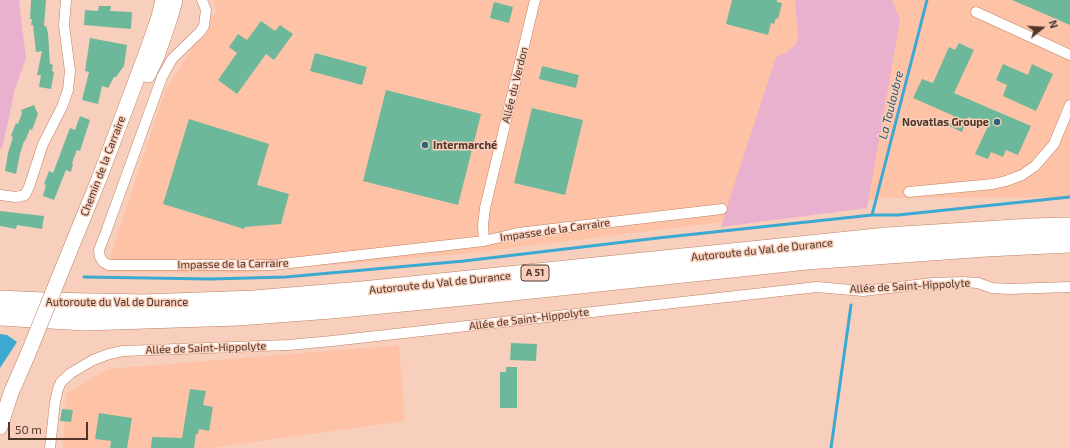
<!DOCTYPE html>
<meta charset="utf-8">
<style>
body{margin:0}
#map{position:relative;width:1070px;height:448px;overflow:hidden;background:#f8cfbc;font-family:"Exo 2",sans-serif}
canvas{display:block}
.north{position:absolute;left:1022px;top:8px;width:40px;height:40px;-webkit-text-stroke:3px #f8cfbc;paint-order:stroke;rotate:72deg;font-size:11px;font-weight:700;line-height:16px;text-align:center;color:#503629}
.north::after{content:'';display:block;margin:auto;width:14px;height:18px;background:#503629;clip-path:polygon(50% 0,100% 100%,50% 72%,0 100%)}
.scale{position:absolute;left:8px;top:422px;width:80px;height:18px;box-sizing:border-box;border:2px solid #503629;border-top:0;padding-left:5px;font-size:12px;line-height:14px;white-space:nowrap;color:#503629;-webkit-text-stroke:3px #f8cfbc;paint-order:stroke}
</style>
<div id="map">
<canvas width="1070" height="448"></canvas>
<div class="north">N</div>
<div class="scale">50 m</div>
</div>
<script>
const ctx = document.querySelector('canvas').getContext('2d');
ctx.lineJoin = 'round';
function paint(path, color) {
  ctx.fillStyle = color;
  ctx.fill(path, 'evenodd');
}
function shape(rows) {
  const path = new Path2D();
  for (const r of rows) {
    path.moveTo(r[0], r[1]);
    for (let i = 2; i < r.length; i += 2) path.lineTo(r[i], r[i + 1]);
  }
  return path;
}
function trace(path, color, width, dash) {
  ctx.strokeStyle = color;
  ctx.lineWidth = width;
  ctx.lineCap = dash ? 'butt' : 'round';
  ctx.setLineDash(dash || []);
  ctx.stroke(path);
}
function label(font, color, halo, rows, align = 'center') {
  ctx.font = font + ' "Exo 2",sans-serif';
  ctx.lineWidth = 3;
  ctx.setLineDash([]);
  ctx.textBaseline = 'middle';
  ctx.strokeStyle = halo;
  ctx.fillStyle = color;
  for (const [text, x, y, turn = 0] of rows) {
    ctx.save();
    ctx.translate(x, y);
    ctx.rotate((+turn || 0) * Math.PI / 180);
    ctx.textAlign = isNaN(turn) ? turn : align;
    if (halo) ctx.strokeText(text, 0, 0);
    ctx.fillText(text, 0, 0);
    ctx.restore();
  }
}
const built = shape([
 [212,0,1070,0,1070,197,883,198,739,220,470,253,242,273,105,272,165,90,216,11],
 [399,345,405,421,211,448,63,448,66,393,108,369]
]);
const green = shape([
 [0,0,19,0,26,58,15,89,2,149,0,149],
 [795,0,892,0,900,20,867,208,721,227,729,201,776,57,787,52,796,44,798,36]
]);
const water = shape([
 [0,334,7,335,17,342,0,368]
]);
const stream = shape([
 [872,215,927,0],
 [84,277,210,279,286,277,464,261,658,238,872,215,898,215,1070,197],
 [831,448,851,305]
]);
const building = shape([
 [31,0,46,0,44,26,46,26,48,33,50,64,53,65,52,71,54,72,51,89,39,87,41,75,37,75,42,51,36,52,33,25,31,25,32,19,30,19],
 [732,0,777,0,777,2,782,3,778,19,776,18,774,24,771,23,768,35,726,24],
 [1012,0,1070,0,1070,25],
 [494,2,513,7,509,23,490,18],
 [99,6,111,6,110,11,132,12,131,29,84,25,85,10,98,11],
 [261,21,275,31,280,25,293,34,274,60,266,54,237,94,218,80,237,53,229,47,238,34,247,40],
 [90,38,127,45,124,66,116,77,114,77,108,88,102,86,98,104,82,100,89,72,85,71],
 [959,43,974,50,954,93,1031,126,1018,155,1006,150,1003,157,991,152,988,159,975,154,988,126,968,117,962,132,949,126,954,116,913,98,922,79,933,83,949,47,955,50],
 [315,53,367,67,362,85,310,71],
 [1003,64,1028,75,1032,64,1053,74,1036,111,1003,96,1007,85,996,80],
 [542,66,579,75,576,88,539,79],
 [386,90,481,114,458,205,363,181],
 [34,105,38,114,32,130,30,129,25,141,24,141,20,154,16,174,5,171,8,153,13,137,11,136,16,123,18,124,22,113,21,110],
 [532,108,583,120,565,195,514,183],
 [80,116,90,120,80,151,77,150,72,163,73,164,71,172,66,170,54,200,43,196,46,185,44,184,49,171,53,173,70,128,75,130],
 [189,119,269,144,257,185,289,194,281,224,245,227,244,229,163,204],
 [0,211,44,216,42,229,17,225,16,229,0,226],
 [511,343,537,344,536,361,510,360],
 [506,367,517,367,517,408,500,408,500,372,506,372],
 [190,389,206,391,203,405,213,407,209,431,199,429,198,434,196,434,194,448,151,448,152,437,182,438],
 [62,409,73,410,71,422,60,421],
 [99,413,132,418,127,448,110,448,111,441,95,439]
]);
const street = shape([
 [202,0,206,10,204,26,200,32,172,59,162,77,106,232,99,250,100,257,103,262,109,265,273,265,484,241,518,233,722,209],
 [976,12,1070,55],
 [909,192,993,184,1006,181,1022,175,1035,166,1054,144,1070,105],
 [0,195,16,197,25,195,29,187,43,144,62,107,68,90,70,71,64,25,66,0],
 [484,241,483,225,485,208,535,0],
 [50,448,55,402,58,389,61,382,71,373,93,360,109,354,123,351,289,345,332,341,817,287,863,291,933,283,962,282,978,283,992,288,1009,289,1070,287]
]);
const secondary = shape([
 [148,75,157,56,170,18,175,0],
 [64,265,99,179,146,54,159,17,163,0],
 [0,427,11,393,28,354]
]);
const highway = shape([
 [0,300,43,302,144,304,254,300,362,291,887,237,1032,228,1070,227],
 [0,316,85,321,238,316,331,309,494,293,807,260,986,247,1070,243]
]);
const secondaryBridge = shape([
 [28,354,64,265]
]);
const markers = [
 [997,122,4,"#29657c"],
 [425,145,4,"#29657c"]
];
const shields = [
 [535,273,28]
];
const shieldNames = [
 ["A 51",535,273]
];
const streetNames = [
 ["Allée du Verdon",515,85,-76],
 ["Chemin de la Carraire",103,166,-69],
 ["Impasse de la Carraire",555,230,-8],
 ["Autoroute du Val de Durance",762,250,-6],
 ["Impasse de la Carraire",233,264,-1],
 ["Autoroute du Val de Durance",440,283,-6],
 ["Allée de Saint-Hippolyte",910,286,-3],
 ["Autoroute du Val de Durance",117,302],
 ["Allée de Saint-Hippolyte",529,319,-7],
 ["Allée de Saint-Hippolyte",206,348,-2]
];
const poiNames = [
 ["Novatlas Groupe",989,122],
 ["Intermarché",433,145,"left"]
];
const waterNames = [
 ["La Touloubre",891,105,-76]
];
paint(built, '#fec3a7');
paint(green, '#e9b1ce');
paint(water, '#3ba9d1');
trace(stream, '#3ba9d1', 3);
paint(building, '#6db89a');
trace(street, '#bd8062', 11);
trace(secondary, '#bd8062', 16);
trace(highway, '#bd8062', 20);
trace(street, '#fff', 10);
trace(secondary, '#fff', 15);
trace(highway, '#fff', 19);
trace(secondaryBridge, '#bd8062', 16, []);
trace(secondaryBridge, '#fff', 15);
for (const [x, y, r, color] of markers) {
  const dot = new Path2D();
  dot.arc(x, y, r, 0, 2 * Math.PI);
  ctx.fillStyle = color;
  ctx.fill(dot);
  trace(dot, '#f8cfbc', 1.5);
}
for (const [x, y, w] of shields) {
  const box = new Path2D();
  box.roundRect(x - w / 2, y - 8, w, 16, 3);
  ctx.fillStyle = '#f8cfbc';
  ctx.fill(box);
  trace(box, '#503629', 1);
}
label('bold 10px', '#503629', null, shieldNames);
label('11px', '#503629', '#f8cfbc', streetNames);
label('bold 11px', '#503629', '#f8cfbc', poiNames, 'right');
label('italic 12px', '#2b5769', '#f8cfbc', waterNames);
</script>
